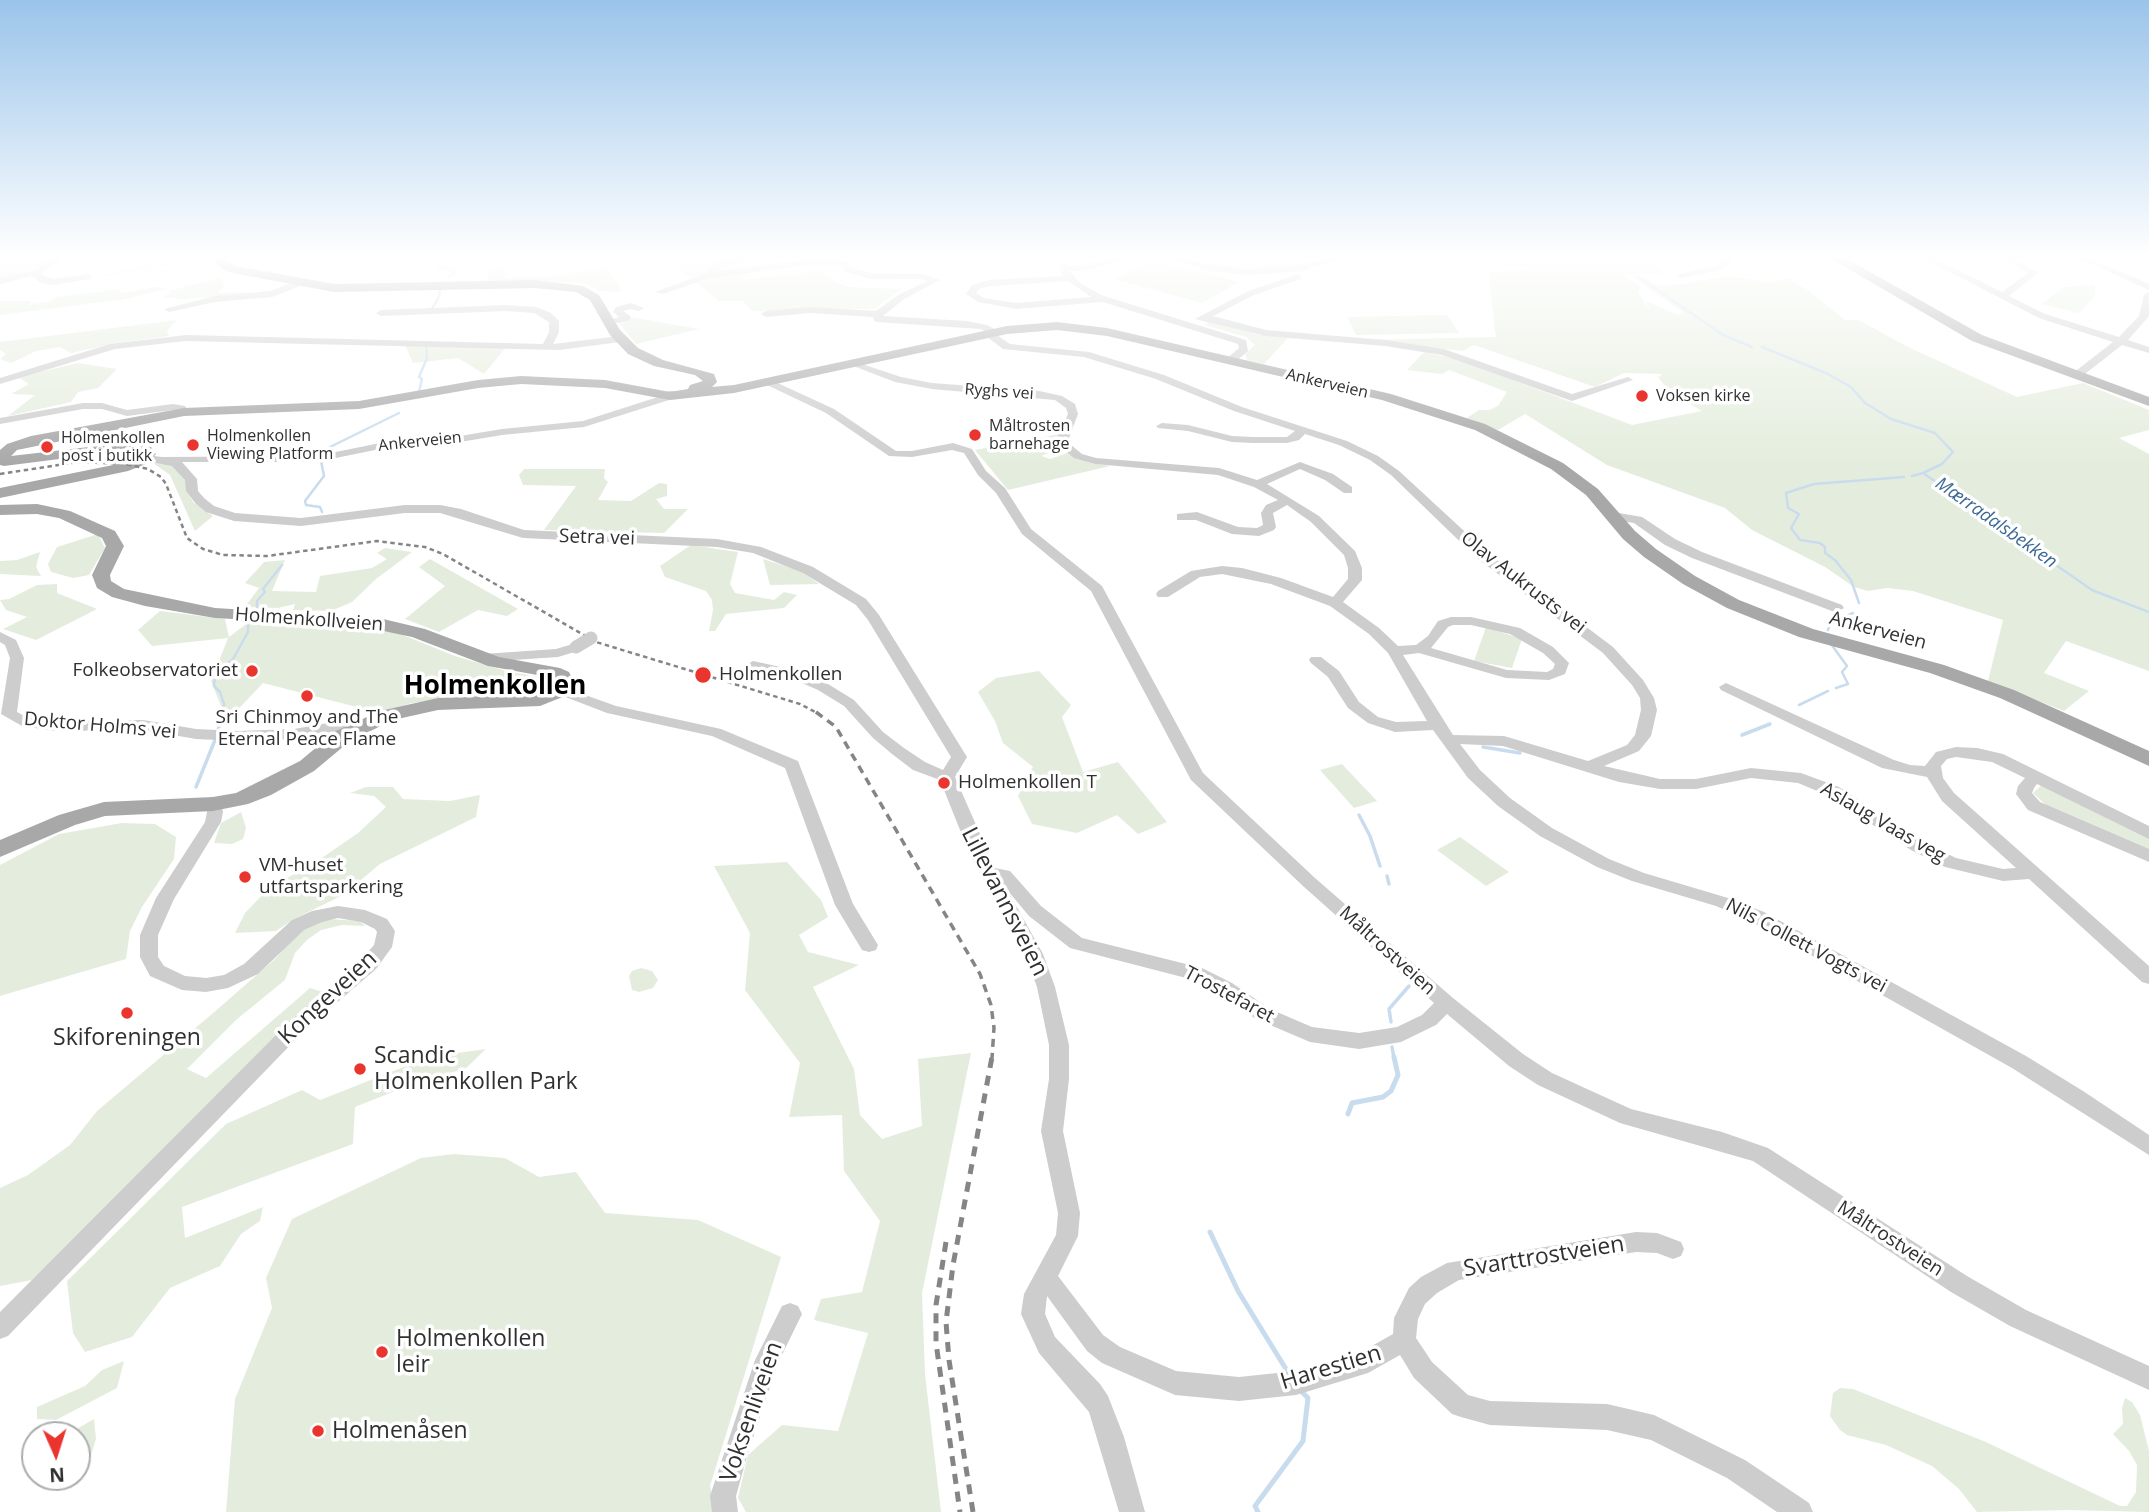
<!DOCTYPE html>
<meta charset="utf-8">
<style>
body{margin:0}
#map{position:relative;width:2149px;height:1512px;overflow:hidden;background:#fff;font-family:"Open Sans",sans-serif}
canvas{display:block}
.north{position:absolute;left:21px;top:1421px;width:70px;height:70px;box-sizing:border-box;background:#fff;border:2px solid #acacac;border-radius:50%;rotate:177deg;font-size:19px;font-weight:700;line-height:28px;text-align:center;color:#303030}
.north::after{content:'';display:block;margin:auto;width:24px;height:32px;background:#ea342e;clip-path:polygon(50% 0,100% 100%,50% 72%,0 100%)}
</style>
<div id="map">
<canvas width="2149" height="1512"></canvas>
<div class="north">N</div>
</div>
<script>
const ctx = document.querySelector('canvas').getContext('2d');
ctx.lineJoin = 'round';
function paint(path, color) {
  ctx.fillStyle = color;
  ctx.fill(path, 'evenodd');
}
function shape(rows) {
  const path = new Path2D();
  for (const r of rows) {
    path.moveTo(r[0], r[1]);
    for (let i = 2; i < r.length; i += 2) path.lineTo(r[i], r[i + 1]);
  }
  return path;
}
function trace(path, color, width, dash) {
  ctx.strokeStyle = color;
  ctx.lineWidth = width;
  ctx.lineCap = dash ? 'butt' : 'round';
  ctx.setLineDash(dash || []);
  ctx.stroke(path);
}
function label(font, color, halo, rows, align = 'center') {
  ctx.font = font + ' "Open Sans",sans-serif';
  ctx.lineWidth = 7;
  ctx.setLineDash([]);
  ctx.textBaseline = 'middle';
  ctx.strokeStyle = halo;
  ctx.fillStyle = color;
  for (const [text, x, y, turn = 0] of rows) {
    ctx.save();
    ctx.translate(x, y);
    ctx.rotate((+turn || 0) * Math.PI / 180);
    ctx.textAlign = isNaN(turn) ? turn : align;
    if (halo) ctx.strokeText(text, 0, 0);
    ctx.fillText(text, 0, 0);
    ctx.restore();
  }
}
const green = shape([
 [0,254,61,254,40,269,0,280],
 [126,254,193,254,185,257,202,255,182,263,89,278,155,263,153,254,126,258],
 [673,254,747,254,743,280,820,271,835,282,850,287,896,289,914,286,901,289,874,309,753,311,743,301,719,301,667,259,674,256],
 [1264,254,1300,254,1304,264,1245,269],
 [1451,254,1654,254,1650,262,1666,273,1623,275,1641,287,1638,293,1651,311,1646,301,1679,315,1683,312,1631,276,1643,277,1660,287,1730,276,1769,283,1787,278,1809,291,1845,320,1859,320,1906,346,2017,397,2083,383,2149,410,2149,430,2119,438,2149,454,2149,671,2066,641,2044,673,2089,691,2064,711,1988,681,2003,620,1913,591,1887,588,1868,591,1854,587,1825,567,1752,530,1725,508,1607,465,1525,414,1498,430,1467,418,1479,410,1489,410,1498,406,1507,392,1449,370,1442,374,1407,370,1424,352,1457,359,1632,425,1702,411,1669,391,1658,377,1663,374,1624,373,1595,387,1474,345,1463,351,1362,340,1496,337,1488,272,1535,269,1449,255],
 [1152,260,1239,282,1202,303,1114,279],
 [491,267,500,267,507,270,504,278,547,277,607,267,622,292,600,291,587,284,572,282,486,282],
 [220,278,225,286,217,293,246,292,246,295,181,299,163,297,170,294,169,291],
 [2095,285,2095,296,2079,313,2042,304,2063,287],
 [157,287,169,288,127,299,0,315,0,301,30,301,30,304,51,301,56,297,119,289,121,293],
 [1447,315,1459,333,1356,335,1347,317],
 [630,317,699,329,636,344,617,320],
 [177,320,167,331,169,336,117,343,71,353,60,347,36,351,11,363,0,359,6,354,0,350,0,342],
 [1209,321,1260,335,1289,337,1264,364,1247,360,1245,354,1255,345,1246,337,1205,325],
 [405,345,507,346,484,374,458,358,413,363],
 [78,363,117,369,98,388,78,392,71,402,8,416,35,395,11,394,29,384,18,377],
 [1059,434,1061,447,1041,456,1050,459,1067,453,1091,463,1110,466,1008,490,975,450],
 [167,462,181,471,186,481,187,492,194,503,213,516,195,531,170,475,153,463],
 [524,469,605,469,604,478,608,482,598,500,631,501,659,483,667,484,667,496,656,499,664,509,688,509,664,533,544,530,576,486,523,485,519,475],
 [98,534,105,548,89,575,73,578,51,572,48,564,57,547],
 [691,545,738,552,730,584,735,593,774,600,784,592,797,595,784,608,726,614,715,631,709,631,713,610,712,600,706,591,665,577,660,566],
 [385,548,412,552,376,579,352,602,331,611,293,610,295,604,278,608,245,607,259,588,245,583,264,562,285,560,272,591,316,592,320,576,372,568,387,559,377,553],
 [40,552,36,567,41,576,0,574,0,561,17,560],
 [430,559,518,609,507,616,478,610,439,632,405,619,445,586,419,567],
 [763,559,801,571,819,584,770,585],
 [57,584,57,593,97,609,36,640,3,629,27,617,6,610,0,600,9,599,37,585],
 [160,611,225,619,229,637,250,621,353,626,398,633,455,656,506,671,550,679,553,685,551,689,539,695,442,699,412,703,380,713,263,683,227,721,211,681,228,638,152,646,138,630],
 [1486,627,1522,639,1512,668,1474,661],
 [1039,671,1071,705,1062,717,1083,772,1118,762,1167,822,1138,834,1117,815,1077,833,1032,824,1018,796,1033,767,1003,743,995,721,978,692,996,678],
 [1342,764,1377,801,1354,808,1320,770],
 [2043,784,2149,837,2149,850,2047,806,2033,793],
 [366,787,393,787,403,799,450,801,480,795,476,817,380,864,343,895,294,919,276,931,235,933,245,913,269,888,316,862,358,833,386,807,374,796,350,793],
 [241,812,246,828,243,839,232,844,214,843,221,823],
 [122,823,155,824,176,837,174,859,142,907,130,931,126,959,0,996,0,865,59,834],
 [1460,837,1509,872,1486,886,1437,850],
 [787,862,821,900,828,917,799,935,808,952,859,965,813,987,854,1069,860,1115,882,1139,922,1126,918,1059,971,1053,922,1293,925,1374,941,1512,746,1512,738,1498,748,1455,782,1425,838,1431,868,1333,814,1320,821,1299,862,1292,880,1221,844,1171,842,1115,789,1117,800,1063,745,990,750,933,714,866],
 [329,919,360,921,365,926,342,925,321,930,307,940,295,953,285,980,236,1020,187,1069,206,1078,310,988,326,993,32,1280,0,1286,0,1188,28,1175,70,1145,97,1111,212,1014,276,958,292,938,308,927],
 [641,968,652,971,658,980,653,988,639,992,632,990,629,976,632,971],
 [486,1049,465,1069,425,1079,355,1107,353,1144,182,1207,185,1238,263,1207,260,1221,241,1234,220,1266,170,1288,132,1337,85,1352,73,1333,67,1281,226,1124,302,1090,320,1100,429,1057],
 [454,1154,505,1158,539,1177,576,1172,605,1213,698,1220,781,1257,710,1486,716,1512,226,1512,235,1399,272,1308,266,1278,292,1219,421,1158],
 [124,1361,117,1388,56,1420,37,1419,37,1407,85,1386,102,1370],
 [1840,1388,1853,1389,1986,1442,2120,1506,2127,1506,2136,1492,2137,1465,2129,1451,2113,1434,2123,1424,2122,1408,2125,1398,2132,1402,2140,1415,2149,1451,2149,1512,2068,1510,1977,1512,1959,1489,1932,1466,1886,1445,1847,1435,1840,1430,1830,1416,1833,1393],
 [94,1419,96,1439,86,1471,77,1463,77,1435,66,1435]
]);
const streamFar2 = shape([
 [436,263,438,267,452,270,454,273,448,277],
 [1637,276,1723,335,1752,347],
 [431,310,439,297,440,289],
 [1762,347,1828,374,1851,387,1865,403,1891,419,1935,433,1953,452,1942,464,1923,473,2092,590,2149,612],
 [419,392,422,379,419,377,427,358,426,345],
 [322,455,330,447,399,413],
 [321,461,324,476,305,501,306,505,320,507,322,512],
 [1912,476,1923,473],
 [1859,603,1851,580,1835,560,1825,553,1825,547,1820,543,1800,540,1791,528,1799,514,1788,508,1786,493,1814,484,1904,477],
 [257,609,257,601,265,592,263,589,282,565],
 [1828,630,1830,624,1853,613],
 [1831,644,1847,666,1842,672,1848,684,1836,688],
 [1799,705,1828,691],
 [222,714,224,704,220,692,214,686,215,676,233,659,248,632,248,624]
]);
const streamFar1 = shape([
 [218,731,222,712],
 [1742,735,1770,724],
 [1483,747,1520,753],
 [196,787,215,740],
 [1359,815,1370,836,1380,866],
 [1387,876,1389,884],
 [1391,1022,1389,1009,1409,986],
 [1392,1047,1394,1058]
]);
const stream = shape([
 [1348,1114,1352,1103,1383,1097,1391,1091,1398,1075,1394,1057],
 [1210,1232,1238,1291,1289,1374],
 [1258,1512,1255,1506,1303,1441,1308,1398,1301,1391]
]);
const minor = shape([
 [58,254,68,254,40,274,53,279,88,274,91,275,91,279,53,285,41,283,32,276,0,284,0,278,36,270,58,254],
 [751,254,768,254,726,264,721,267,719,271,809,259,842,259,853,268,871,273,924,274,940,280,904,299,883,316,967,321,987,325,998,331,997,335,1010,344,1089,352,1164,375,1242,407,1347,441,1378,456,1399,471,1488,553,1613,647,1643,680,1654,698,1657,710,1651,736,1639,751,1604,766,1660,779,1696,779,1751,768,1801,773,1839,787,1923,842,1956,858,2003,869,2016,868,1942,801,1927,777,1882,768,1721,690,1719,687,1726,683,1894,760,1910,765,1925,766,1936,752,1956,747,1977,748,2003,754,2149,826,2149,839,2037,784,2034,788,2032,793,2040,802,2149,849,2149,862,2028,810,2016,794,2018,786,2025,778,1992,762,1956,757,1947,759,1941,766,1943,778,1954,793,2149,966,2149,984,2142,982,2029,879,2003,881,1945,867,1911,850,1827,795,1798,783,1751,778,1696,789,1660,789,1619,782,1503,746,1460,744,1480,770,1510,798,1552,828,1609,859,1644,873,1728,898,1764,912,2026,1056,2083,1091,2149,1135,2149,1155,2012,1068,1752,922,1716,906,1632,881,1597,867,1540,836,1498,806,1468,778,1433,730,1395,732,1368,723,1348,708,1328,677,1311,663,1309,660,1311,657,1321,657,1339,671,1359,702,1378,717,1396,722,1427,721,1388,653,1369,634,1330,606,1271,584,1222,574,1200,577,1168,597,1158,597,1156,594,1158,591,1191,571,1222,566,1242,568,1281,578,1333,597,1348,579,1348,568,1344,555,1311,522,1287,505,1273,513,1276,527,1274,530,1259,536,1232,534,1196,520,1177,520,1177,514,1197,512,1238,527,1257,528,1263,525,1261,513,1266,505,1278,500,1254,487,1218,475,1095,464,1074,458,1060,447,1057,438,1068,414,1066,408,1055,400,932,389,895,382,848,364,853,361,901,377,932,383,1039,391,1062,396,1075,404,1078,414,1069,438,1071,445,1082,454,1096,458,1219,468,1257,480,1300,462,1333,474,1352,487,1352,493,1344,493,1325,480,1300,469,1267,484,1319,516,1355,551,1362,568,1362,580,1343,602,1379,628,1398,646,1416,645,1428,636,1438,621,1451,617,1471,617,1520,628,1553,647,1569,663,1565,674,1549,680,1506,678,1419,653,1403,655,1453,735,1504,736,1588,761,1627,745,1635,735,1641,710,1640,698,1632,685,1603,653,1478,559,1391,475,1370,460,1339,445,1305,434,1299,440,1287,443,1253,443,1232,442,1188,431,1158,428,1156,426,1162,423,1188,425,1232,436,1253,437,1287,437,1295,431,1234,411,1156,379,1084,357,1003,349,986,336,986,332,981,329,877,322,874,321,873,317,810,313,766,317,761,314,766,311,810,307,876,311,898,295,927,281,921,279,870,279,847,272,840,265,809,265,710,278,663,294,655,292,709,272,714,263,721,260,751,254],
 [1453,625,1471,625,1510,634,1543,653,1555,664,1553,669,1547,672,1507,670,1431,648,1448,627,1453,625],
 [1131,254,1146,254,1083,271,1070,271,1079,282,1101,295,1246,340,1248,351,1234,363,1226,363,1226,359,1239,348,1238,344,1103,302,1016,309,978,302,966,294,972,285,989,280,1063,276,1059,264,1063,261,1068,266,1083,265,1131,254],
 [1068,281,1091,297,1016,303,984,298,976,293,979,289,990,286,1068,281],
 [1162,254,1175,254,1206,264,1248,269,1300,265,1338,255,1342,258,1300,271,1248,275,1205,270,1162,254],
 [1723,254,1731,254,1730,263,1720,270,1681,278,1677,275,1714,266,1722,262,1723,254],
 [1915,254,1926,254,2002,292,2028,273,1994,254,2005,254,2038,273,2009,296,2045,314,2119,337,2139,316,2144,295,2149,292,2149,316,2128,340,2149,347,2149,353,2122,345,2081,377,2073,377,2073,373,2113,342,2039,318,1915,254],
 [2069,254,2080,254,2149,284,2149,290,2069,254],
 [1298,274,1301,275,1301,279,1254,295,1213,316,1266,330,1385,340,1444,349,1572,394,1628,377,1633,380,1572,401,1442,355,1385,346,1266,336,1195,319,1248,291,1298,274],
 [300,280,303,281,303,285,272,297,215,302,169,312,164,309,215,296,270,291,300,280],
 [631,303,644,308,639,311,631,309,623,311,630,316,630,320,607,325,607,321,619,317,613,312,616,307,631,303],
 [506,305,536,307,551,313,559,321,559,332,553,344,620,336,625,339,620,342,559,350,186,341,115,349,0,384,0,378,110,344,186,335,543,344,549,332,549,322,534,313,506,311,381,316,376,313,381,310,506,305],
 [769,379,834,409,896,451,912,451,953,443,972,449,986,471,1005,488,1031,529,1102,586,1203,773,1315,878,1453,998,1523,1054,1552,1073,1631,1109,1722,1132,1768,1148,1967,1276,2026,1310,2149,1366,2149,1390,2010,1326,1951,1292,1753,1161,1620,1123,1538,1085,1509,1066,1447,1014,1436,1025,1401,1042,1359,1049,1310,1042,1256,1019,1218,993,1190,979,1070,948,1029,916,1008,891,1043,954,1055,987,1069,1045,1069,1079,1063,1131,1080,1213,1078,1236,1058,1276,1103,1335,1120,1347,1176,1371,1239,1377,1296,1371,1363,1351,1393,1334,1394,1318,1409,1288,1421,1277,1447,1263,1636,1232,1657,1233,1681,1242,1684,1249,1681,1256,1673,1259,1657,1253,1636,1252,1459,1280,1437,1293,1425,1304,1418,1319,1416,1338,1432,1362,1468,1395,1490,1401,1607,1404,1654,1415,1745,1460,1809,1503,1813,1512,1777,1512,1727,1478,1651,1440,1607,1430,1490,1425,1461,1417,1452,1414,1414,1378,1400,1355,1368,1373,1296,1395,1239,1401,1175,1395,1102,1363,1087,1351,1047,1296,1045,1314,1055,1337,1100,1384,1108,1396,1124,1437,1145,1512,1119,1512,1089,1412,1039,1353,1021,1314,1024,1294,1056,1235,1058,1213,1041,1131,1049,1079,1049,1045,1037,987,1025,954,970,855,940,780,913,770,892,754,873,738,844,706,818,690,786,676,748,668,746,665,753,661,790,669,828,684,854,700,883,732,904,748,925,762,943,770,951,757,868,620,856,605,803,573,753,553,717,547,523,538,440,513,405,513,301,526,234,521,206,512,196,504,186,491,185,480,172,466,146,461,140,458,146,455,162,457,316,456,380,443,436,440,502,429,583,421,661,396,668,391,676,391,676,395,669,400,584,427,502,435,436,446,380,449,316,462,182,462,197,479,198,491,204,498,214,506,235,513,301,518,405,505,440,505,461,509,524,530,717,539,761,547,813,567,866,599,879,615,967,757,955,777,995,868,1010,871,1041,906,1082,938,1202,968,1232,983,1270,1009,1312,1027,1359,1033,1397,1027,1422,1015,1434,1003,1303,886,1191,780,1091,591,1022,534,996,493,978,475,964,453,952,450,912,457,889,456,826,413,765,384,765,380,769,379],
 [83,403,102,403,127,410,173,404,185,406,189,412,184,415,173,410,127,416,102,409,83,409,0,424,0,418,83,403],
 [1613,512,1642,517,1675,539,1702,552,1842,605,1844,608,1837,612,1832,611,1692,558,1665,545,1634,523,1609,519,1609,513,1613,512],
 [0,632,16,640,24,658,17,712,26,717,54,721,143,720,196,729,238,731,294,729,350,719,367,722,370,725,362,730,350,729,294,739,238,741,196,739,143,730,54,731,22,726,1,714,10,658,5,645,0,642,0,632],
 [576,643,581,644,583,647,581,650,558,657,483,662,476,658,483,654,556,649,576,643],
 [560,686,616,706,721,729,798,761,853,904,878,945,876,950,869,952,862,950,835,905,785,768,712,736,607,713,555,693,553,690,555,687,560,686],
 [213,799,221,804,223,812,221,822,174,899,158,935,158,957,164,966,185,976,206,978,224,975,244,964,292,920,312,911,338,906,365,910,387,919,395,931,392,947,376,969,303,1032,8,1336,0,1339,0,1312,289,1022,362,959,374,945,377,932,375,929,361,922,338,918,322,922,304,930,258,974,228,988,206,992,182,990,150,976,140,957,140,935,156,898,205,822,207,812,205,804,213,799],
 [790,1303,798,1306,802,1314,778,1363,748,1453,736,1496,738,1512,712,1512,710,1496,755,1360,782,1306,790,1303]
]);
const major = shape([
 [214,254,226,254,226,260,236,266,334,284,535,280,583,286,599,295,620,330,638,348,663,360,714,374,717,382,712,387,734,385,1007,326,1057,322,1107,328,1391,394,1485,424,1563,463,1598,489,1635,531,1656,549,1695,576,1739,600,1813,629,1944,665,2014,690,2149,751,2149,766,2000,698,1930,673,1799,637,1727,608,1683,584,1644,557,1623,539,1586,495,1551,469,1475,430,1382,400,1107,336,1057,330,1007,334,734,393,670,400,605,388,521,384,478,388,359,409,184,416,17,450,11,456,132,442,151,447,156,454,146,464,128,471,0,498,0,488,118,464,140,453,83,456,4,466,0,465,0,450,7,444,31,436,184,408,359,401,478,380,521,376,605,380,670,392,688,389,690,385,703,381,695,375,654,366,628,354,610,335,590,300,576,292,535,288,334,292,228,272,216,264,214,254],
 [1823,254,1838,254,1982,335,2149,397,2149,406,1972,341,1823,254],
 [37,504,70,511,115,531,124,546,110,575,111,581,124,589,215,608,379,618,425,629,499,657,560,668,569,672,574,682,565,696,540,706,438,710,393,720,350,741,314,771,271,795,248,804,213,811,105,816,75,825,0,857,0,840,59,815,104,802,213,797,236,793,300,761,336,731,380,711,438,698,537,694,551,688,554,682,548,677,488,666,412,637,379,630,336,625,215,618,145,606,112,597,97,588,92,575,106,546,102,538,59,518,37,514,0,515,0,505,37,504]
]);
const railFar2 = shape([
 [0,474,78,462,125,464,148,469,161,477,166,484,187,538,203,549,223,555,267,556,377,541,425,547,443,554,596,642,800,704,819,714]
]);
const railFar1 = shape([
 [816,712,836,727,980,974,991,1005,994,1028,992,1058]
]);
const rail = shape([
 [946,1242,936,1305,936,1343,960,1512],
 [973,1512,949,1360,946,1322,953,1265,992,1057]
]);
const minorBridge = shape([
 [576,647,591,638]
]);
const markers = [
 [1642,396,7,"#ea342e"],
 [975,435,7,"#ea342e"],
 [193,445,7,"#ea342e"],
 [47,447,7,"#ea342e"],
 [252,671,7,"#ea342e"],
 [703,675,9,"#ea342e"],
 [307,696,7,"#ea342e"],
 [944,783,7,"#ea342e"],
 [245,877,7,"#ea342e"],
 [127,1013,7,"#ea342e"],
 [360,1069,7,"#ea342e"],
 [382,1352,7,"#ea342e"],
 [318,1431,7,"#ea342e"]
];
const farStreetnames = [
 ["Ankerveien",1327,384,13],
 ["Ryghs vei",999,392,4],
 ["Ankerveien",420,442,-6]
];
const farPoinames = [
 ["Voksen kirke",1656,396],
 ["Måltrosten",989,426],
 ["barnehage",989,444],
 ["Holmenkollen",207,436],
 ["Viewing Platform",207,454],
 ["Holmenkollen",61,438],
 ["post i butikk",61,456]
];
const farWaternames = [
 ["Mærradalsbekken",1996,523,35]
];
const streetNames = [
 ["Setra vei",597,538,2],
 ["Olav Aukrusts vei",1523,583,38],
 ["Holmenkollveien",309,620,4],
 ["Ankerveien",1878,631,15],
 ["Doktor Holms vei",100,726,5],
 ["Aslaug Vaas veg",1883,823,30],
 ["Nils Collett Vogts vei",1806,946,28],
 ["Måltrostveien",1387,951,42],
 ["Trostefaret",1229,995,28],
 ["Måltrostveien",1890,1239,33]
];
const poiNames = [
 ["Folkeobservatoriet",238,671,"right"],
 ["Holmenkollen",719,675],
 ["Sri Chinmoy and The",307,718,"center"],
 ["Eternal Peace Flame",307,740,"center"],
 ["Holmenkollen T",958,783],
 ["VM-huset",259,866],
 ["utfartsparkering",259,888]
];
const nearStreetnames = [
 ["Lillevannsveien",1004,902,63],
 ["Kongeveien",328,998,-43],
 ["Svarttrostveien",1544,1257,-9],
 ["Harestien",1331,1368,-17],
 ["Voksenliveien",752,1412,-71]
];
const nearPoinames = [
 ["Skiforeningen",127,1038,"center"],
 ["Scandic",374,1056],
 ["Holmenkollen Park",374,1082],
 ["Holmenkollen",396,1339],
 ["leir",396,1365],
 ["Holmenåsen",332,1431]
];
const districtNames = [
 ["Holmenkollen",495,687]
];
paint(green, '#e4eddd');
trace(streamFar2, '#c9dced', 2.5);
trace(streamFar1, '#c9dced', 3.5);
trace(stream, '#c9dced', 5);
paint(minor, '#cdcdcd');
paint(major, '#a8a8a8');
trace(railFar2, '#858585', 2.5, [4.5, 3.5]);
trace(railFar1, '#858585', 3.5, [8, 6]);
trace(rail, '#858585', 5, [10, 8]);
trace(minorBridge, '#cdcdcd', 13);
const sky = ctx.createLinearGradient(0, 0, 0, 466);
sky.addColorStop(0, '#9bc4ea');
sky.addColorStop(0.55, '#fff');
sky.addColorStop(1, '#ffffff00');
ctx.fillStyle = sky;
ctx.fillRect(0, 0, 2149, 466);
for (const [x, y, r, color] of markers) {
  const dot = new Path2D();
  dot.arc(x, y, r, 0, 2 * Math.PI);
  ctx.fillStyle = color;
  ctx.fill(dot);
  trace(dot, '#fff', 2.5);
}
label('16px', '#303030', '#fff', farStreetnames);
label('16px', '#303030', '#fff', farPoinames, 'left');
label('italic 18px', '#3b6995', '#fff', farWaternames);
label('19px', '#303030', '#fff', streetNames);
label('19px', '#303030', '#fff', poiNames, 'left');
label('23px', '#303030', '#fff', nearStreetnames);
label('23px', '#303030', '#fff', nearPoinames, 'left');
label('bold 26px', '#000', '#fff', districtNames);
</script>
